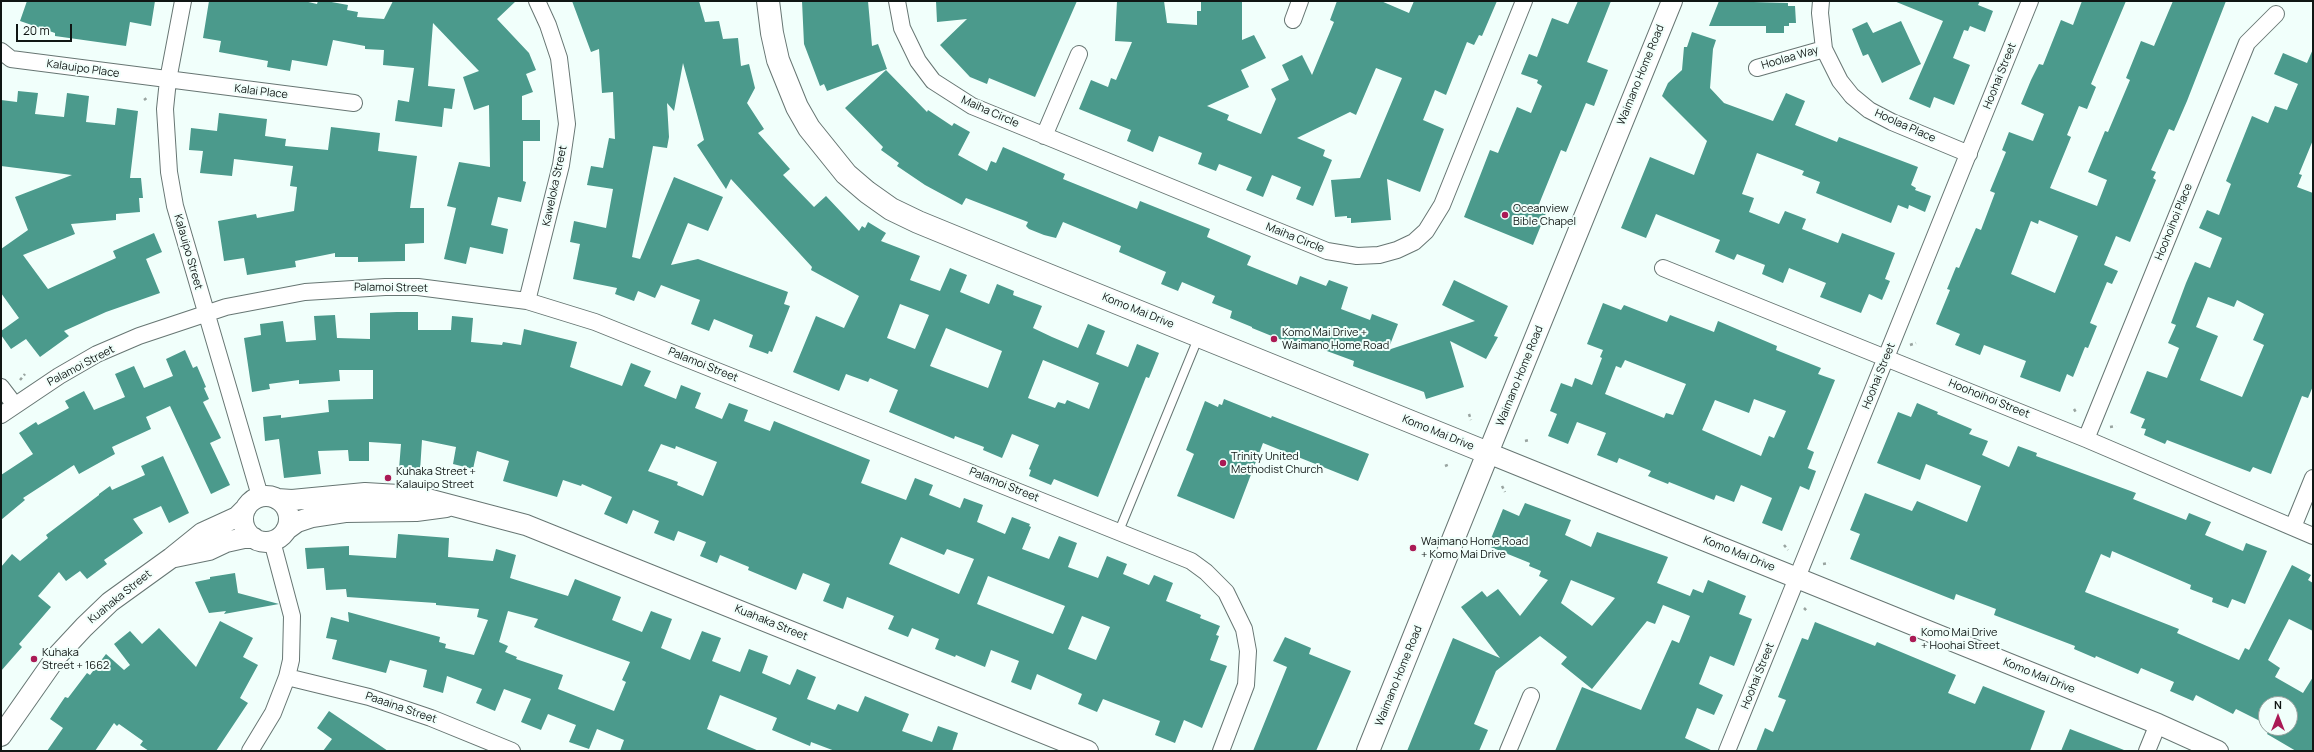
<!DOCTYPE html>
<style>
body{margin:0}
#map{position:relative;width:2314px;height:752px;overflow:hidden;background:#f1fffb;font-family:Manrope,sans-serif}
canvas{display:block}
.frame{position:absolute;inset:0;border:2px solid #101614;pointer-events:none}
.north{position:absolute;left:2258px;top:696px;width:40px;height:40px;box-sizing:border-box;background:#f1fffb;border:1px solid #97a29f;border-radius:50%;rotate:0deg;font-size:11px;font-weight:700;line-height:16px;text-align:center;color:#101614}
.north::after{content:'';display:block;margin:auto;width:14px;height:18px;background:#aa1a55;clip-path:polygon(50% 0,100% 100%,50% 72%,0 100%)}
.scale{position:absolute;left:16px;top:24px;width:56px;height:18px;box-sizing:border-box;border:2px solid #101614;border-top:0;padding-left:5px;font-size:12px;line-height:14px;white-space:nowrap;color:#101614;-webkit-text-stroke:3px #f1fffb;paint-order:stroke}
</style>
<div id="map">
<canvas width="2314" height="752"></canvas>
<div class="frame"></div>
<div class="north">N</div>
<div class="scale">20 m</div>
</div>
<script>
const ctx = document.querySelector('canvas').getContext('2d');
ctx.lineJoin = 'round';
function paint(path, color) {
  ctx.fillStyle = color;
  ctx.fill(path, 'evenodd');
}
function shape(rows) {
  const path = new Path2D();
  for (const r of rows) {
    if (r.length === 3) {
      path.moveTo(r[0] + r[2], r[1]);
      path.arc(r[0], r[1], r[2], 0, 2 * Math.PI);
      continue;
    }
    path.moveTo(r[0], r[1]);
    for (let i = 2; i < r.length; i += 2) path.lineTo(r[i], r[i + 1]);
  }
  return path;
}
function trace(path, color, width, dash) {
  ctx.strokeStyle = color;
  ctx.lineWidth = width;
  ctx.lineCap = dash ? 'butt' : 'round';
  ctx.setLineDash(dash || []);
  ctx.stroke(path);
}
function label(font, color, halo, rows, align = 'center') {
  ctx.font = font + ' Manrope,sans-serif';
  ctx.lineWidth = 4;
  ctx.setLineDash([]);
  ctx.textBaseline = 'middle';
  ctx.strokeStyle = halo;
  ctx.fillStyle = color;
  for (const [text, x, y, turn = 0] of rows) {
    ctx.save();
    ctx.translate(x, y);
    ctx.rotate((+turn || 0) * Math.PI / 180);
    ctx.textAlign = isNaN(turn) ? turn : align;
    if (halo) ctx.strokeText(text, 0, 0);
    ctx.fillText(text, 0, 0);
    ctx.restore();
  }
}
const building = shape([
 [27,1,155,1,151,26,130,22,126,46,55,36,55,33,20,21],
 [209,1,304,1,317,4,318,1,326,1,348,5,347,10,358,12,357,17,384,19,393,1,516,1,497,19,529,53,536,70,526,74,533,92,522,96,522,120,540,120,540,141,523,141,523,181,526,182,521,202,498,197,491,225,508,229,503,254,470,247,466,264,444,259,456,208,447,206,459,162,490,167,489,105,474,110,463,77,479,71,433,23,428,86,455,89,452,109,444,108,442,127,395,121,398,100,409,102,414,68,383,65,384,50,365,49,365,46,333,40,327,66,292,60,290,71,267,67,268,61,219,52,221,41,203,38],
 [572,1,699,1,705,22,719,21,723,39,738,38,741,66,749,64,755,88,747,103,764,129,758,133,790,169,783,175,814,207,826,196,859,231,862,226,865,228,868,222,886,233,881,241,920,256,910,280,940,291,950,268,967,275,960,292,989,304,997,284,1014,291,1013,295,1042,306,1033,328,1052,337,1078,348,1088,324,1105,331,1096,354,1128,367,1137,344,1159,353,1149,378,1146,377,1098,497,1054,479,1051,485,1029,476,1031,470,1029,469,1039,445,1012,434,1002,458,983,450,984,447,955,436,954,439,889,412,898,390,870,378,868,382,846,374,839,391,793,372,816,316,844,328,859,296,811,270,812,267,731,179,726,189,697,145,704,140,683,63,674,111,667,103,669,137,667,148,653,146,632,257,640,259,674,177,723,197,708,231,688,223,671,265,698,259,788,292,784,304,790,306,772,352,769,351,768,354,749,347,753,335,714,319,709,331,691,324,700,300,661,285,655,298,638,291,634,301,615,294,617,288,573,279,580,244,570,242,574,221,606,228,613,189,587,185,591,166,603,168,609,138,615,139,613,92,602,93,599,49,591,52],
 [900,304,929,315,915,349,887,338],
 [946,328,1002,351,988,388,930,366],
 [1043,360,1099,383,1089,409,1067,400,1065,404,1058,402,1055,408,1028,398],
 [802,1,868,1,872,46,878,44,887,69,827,91,824,84,820,86,804,44],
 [936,1,1077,1,1035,97,989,78,987,84,970,77,940,45,967,19,937,22],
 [1117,1,1164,1,1167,23,1197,25,1197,11,1201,11,1201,1,1242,1,1242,40,1254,35,1266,58,1241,70,1249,87,1207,106,1229,115,1227,120,1261,134,1276,99,1271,89,1289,80,1282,65,1302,55,1312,75,1334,22,1330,20,1337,1,1381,1,1409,13,1414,1,1497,1,1482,36,1479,35,1474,45,1467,42,1446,95,1435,90,1423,120,1444,129,1420,192,1387,179,1391,220,1351,223,1351,218,1347,218,1347,216,1335,217,1331,180,1360,178,1402,78,1376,68,1356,115,1350,112,1297,138,1325,150,1323,156,1332,160,1313,206,1296,199,1301,187,1272,175,1263,197,1246,190,1252,177,1219,164,1216,171,1198,164,1202,153,1159,136,1153,152,1127,141,1131,130,1079,109,1091,80,1108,87,1111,78,1116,80,1132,42,1115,41],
 [1578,1,1611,1,1587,62,1608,70,1594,106,1586,103,1566,152,1561,150,1537,209,1546,213,1533,245,1464,217,1490,150,1498,153,1517,107,1531,113,1542,86,1537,83,1538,80,1521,74,1529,54,1537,57,1552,18,1568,24],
 [1719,1,1788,3,1788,6,1795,6,1796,23,1789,23,1789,26,1784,26,1784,33,1766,33,1766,26,1709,26],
 [1894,1,1980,1,1978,5,1993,11,1985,32,1970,26,1968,31,1964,30,1953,58,1970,65,1954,105,1934,97,1930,108,1909,99,1943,21],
 [2082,1,2126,1,2091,84,2096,87,2087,109,2079,106,2067,135,2071,137,2050,188,2097,206,2107,180,2088,172,2105,131,2108,132,2130,80,2126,78,2141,41,2154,46,2173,1,2226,1,2187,101,2174,131,2169,129,2151,170,2156,172,2153,178,2156,180,2130,242,2116,236,2104,265,2118,271,2112,284,2107,282,2090,323,2097,326,2088,348,2085,347,2073,377,2067,374,2060,392,2020,377,2026,361,1984,345,1980,355,1955,345,1960,334,1936,324,1950,290,1947,289,1956,267,1959,268,1976,228,1981,230,1995,193,1990,191,2006,152,2002,150,2009,132,2033,141,2044,114,2021,104,2031,80,2039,64,2043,65,2061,20,2073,25],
 [2039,220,2078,236,2055,293,2011,274,2031,221,2038,224],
 [1901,21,1921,64,1882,83,1868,54,1863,56,1852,29,1867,22,1873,33],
 [1692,32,1716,40,1713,49,1710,88,1724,103,1773,121,1786,93,1805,101,1795,125,1837,142,1839,137,1918,167,1911,185,1916,188,1915,190,1931,196,1925,212,1909,205,1908,209,1898,205,1891,223,1816,193,1820,182,1802,175,1804,171,1757,153,1742,194,1754,198,1749,212,1779,224,1785,211,1806,219,1802,229,1838,243,1842,233,1895,253,1885,279,1890,281,1882,300,1869,294,1861,313,1820,297,1826,283,1789,268,1783,283,1762,274,1765,265,1737,254,1734,260,1715,252,1720,240,1656,214,1646,238,1621,228,1650,157,1694,175,1707,141,1662,96,1668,83,1682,70,1684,47,1687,47],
 [2313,49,2313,140,2299,174,2302,175,2297,187,2313,193,2313,386,2308,398,2302,396,2271,474,2253,467,2250,472,2167,440,2165,444,2144,435,2146,429,2141,428,2145,419,2130,413,2147,371,2167,378,2179,348,2168,343,2176,325,2171,323,2186,283,2195,262,2210,268,2222,238,2199,228,2207,210,2219,215,2231,184,2226,181,2252,116,2268,123,2275,106,2287,110,2298,84,2274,74,2283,53,2307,63],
 [2208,297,2234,307,2237,300,2264,314,2253,340,2264,345,2242,397,2200,380,2218,336,2196,327],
 [886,70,927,112,928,110,952,126,954,123,970,132,958,155,987,171,991,161,996,163,1003,147,1065,174,1063,179,1137,209,1140,201,1210,229,1207,237,1251,256,1247,265,1297,285,1300,276,1326,286,1329,280,1348,287,1341,309,1370,320,1372,314,1398,324,1388,350,1475,321,1442,305,1454,280,1508,306,1494,336,1498,337,1486,359,1450,341,1464,387,1426,399,1424,392,1353,366,1354,361,1297,340,1294,345,1252,328,1252,327,1230,318,1232,311,1212,303,1215,296,1182,282,1178,291,1161,284,1166,272,1119,252,1121,246,1063,222,1056,238,1044,235,1029,229,1026,226,1028,222,966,198,962,205,925,185,897,166,899,163,881,150,883,147,845,108],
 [18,91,38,93,35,114,64,117,67,93,89,96,86,122,115,125,117,108,138,111,130,178,141,178,143,198,139,198,140,212,116,214,116,220,71,224,75,234,23,255,48,289,116,258,113,251,154,233,162,252,146,259,160,293,106,312,64,331,69,336,40,357,26,339,11,349,1,335,1,331,19,318,1,293,1,249,28,230,15,197,72,175,1,166,1,100,17,102],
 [219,113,267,119,265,136,286,139,285,146,328,150,331,127,380,133,378,151,417,156,410,208,424,208,424,243,405,244,405,261,358,262,358,257,335,257,335,253,295,261,296,267,247,275,244,258,224,261,218,221,256,214,257,218,294,211,297,187,290,186,293,166,234,159,232,176,200,173,203,151,189,150,191,128,217,131],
 [1603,303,1621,310,1624,305,1667,322,1670,315,1714,332,1718,321,1777,346,1776,350,1821,368,1818,374,1835,380,1807,449,1814,452,1808,468,1816,471,1809,490,1800,486,1782,531,1762,523,1772,498,1741,485,1734,502,1716,495,1714,500,1669,482,1668,484,1648,476,1651,471,1619,458,1617,463,1597,455,1606,433,1577,422,1568,444,1548,436,1557,414,1550,411,1561,383,1572,387,1575,378,1592,385,1602,358,1600,357,1603,350,1587,344],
 [1625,360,1686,384,1673,415,1666,413,1664,418,1605,394,1616,366,1621,368],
 [1754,399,1786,411,1774,438,1769,436,1761,456,1702,430,1715,400,1749,413],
 [397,312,418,312,418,330,451,330,452,316,473,318,471,342,502,345,503,342,521,345,524,329,577,342,570,367,622,386,631,363,651,371,644,386,676,399,681,385,701,393,695,408,722,419,729,403,748,410,744,421,770,431,774,421,870,460,861,483,906,500,915,478,933,485,929,495,960,508,964,498,983,505,977,522,1005,534,1012,517,1030,524,1029,526,1031,527,1022,549,1049,559,1059,536,1077,543,1068,567,1098,578,1107,556,1127,564,1123,574,1149,585,1154,575,1173,583,1166,601,1201,615,1200,618,1220,626,1216,635,1219,636,1210,660,1227,666,1202,728,1184,720,1175,743,1155,735,1160,721,1103,699,1097,712,1078,704,1082,694,1037,674,1031,690,1011,682,1019,661,991,650,985,667,956,655,955,657,935,649,939,639,912,628,908,637,888,629,894,616,847,597,843,609,823,601,830,584,803,573,796,590,748,570,749,567,720,555,717,563,700,556,706,542,678,531,674,541,654,533,659,521,633,510,627,524,604,514,612,497,582,484,581,486,563,480,557,497,503,481,509,461,477,451,473,469,453,464,456,447,422,440,420,471,399,469,401,444,369,442,369,461,349,461,348,450,318,451,321,474,284,478,279,439,265,441,263,417,281,415,281,418,329,412,328,400,373,399,373,370,339,370,340,381,299,384,299,380,269,384,270,389,252,392,244,338,261,335,260,324,283,321,286,342,316,340,314,316,335,315,337,338,370,339,370,313],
 [661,444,675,449,676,446,717,462,703,496,677,485,678,482,648,471],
 [901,537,944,555,947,549,974,559,959,594,889,564],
 [988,576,1065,606,1053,634,977,604],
 [1082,616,1110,627,1096,660,1068,649],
 [185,350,193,368,197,366,206,387,204,388,209,399,203,402,221,438,210,443,230,485,211,494,170,406,146,417,151,429,112,447,115,454,79,474,74,465,23,498,25,500,1,520,1,475,33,454,19,433,36,422,38,425,69,408,65,401,84,391,94,410,125,397,115,374,134,366,144,388,173,376,166,359],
 [1224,399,1271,418,1272,416,1369,454,1358,481,1263,443,1234,519,1177,496,1194,454,1186,450,1205,401,1218,407,1219,404,1222,405],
 [1917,403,1938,412,1937,414,1972,429,1969,434,1988,441,1982,455,2009,467,2018,446,2037,453,2036,456,2136,493,2133,499,2186,520,2189,513,2211,522,2205,535,2243,551,2246,543,2267,551,2245,604,2232,599,2228,608,2212,602,2213,598,2190,589,2191,585,2112,551,2110,558,2101,554,2085,592,2179,629,2177,633,2239,660,2245,648,2249,650,2292,565,2311,575,2308,580,2313,583,2313,631,2289,619,2268,660,2280,668,2275,677,2303,693,2313,677,2313,751,2296,751,2267,734,2270,728,2290,728,2290,704,2266,704,2266,724,2236,709,2233,714,2196,695,2193,701,2170,691,2174,682,2141,668,2138,674,2096,656,2095,658,2074,649,2075,646,1994,615,1996,609,1956,594,1954,600,1850,559,1860,534,1850,530,1865,493,1912,511,1917,501,1967,522,1981,486,1926,464,1920,480,1877,463,1898,412,1911,417],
 [163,456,189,513,169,523,161,506,133,519,143,533,104,560,107,564,87,579,80,571,66,581,59,572,38,596,51,607,19,644,22,647,1,671,1,567,12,554,20,561,48,538,46,535,99,495,99,494,110,486,112,490,145,475,141,466],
 [1525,503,1571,520,1565,535,1591,547,1597,532,1668,557,1657,583,1690,596,1693,589,1703,593,1708,580,1746,596,1739,614,1752,619,1734,666,1710,656,1699,684,1723,695,1714,715,1697,708,1685,738,1713,751,1555,751,1582,687,1641,710,1672,640,1679,643,1690,616,1663,605,1655,624,1647,621,1592,689,1561,664,1567,657,1540,636,1496,671,1474,724,1488,730,1479,751,1407,751,1453,638,1500,658,1461,607,1482,591,1487,597,1498,589,1520,616,1548,580,1539,576,1541,571,1529,566,1530,563,1488,546,1503,509,1519,516],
 [1571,580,1615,598,1592,626,1561,603],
 [398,534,449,538,448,557,493,561,496,549,516,555,510,578,568,596,575,579,621,597,612,620,642,632,651,611,672,619,661,648,690,660,702,631,721,638,712,661,740,672,749,649,768,656,762,673,790,685,797,669,816,677,807,699,835,710,838,704,858,712,865,696,909,714,902,731,932,742,938,726,958,733,952,751,835,751,811,742,810,746,772,730,777,718,720,695,707,729,759,751,620,751,624,740,597,729,589,749,569,742,576,725,548,714,541,730,521,722,531,699,504,689,495,711,476,703,482,689,447,676,443,693,423,687,427,670,390,660,386,673,332,659,337,640,326,638,331,617,349,622,348,612,440,637,439,642,446,644,445,648,474,655,488,620,477,617,479,609,436,605,436,603,347,597,346,589,326,590,324,568,307,569,305,548,349,546,349,555,396,558],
 [508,611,538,619,534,627,630,662,622,680,626,682,614,711,558,689,563,675,516,659,517,657,505,652,508,646,499,642],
 [235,573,238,593,279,604,224,614,226,611,209,613,195,582,210,579,210,577],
 [220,621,253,638,243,657,258,665,240,698,248,703,216,751,149,751,140,745,143,741,119,724,117,726,114,723,95,751,47,751,63,728,50,719,65,697,68,698,87,673,90,675,106,654,124,670,130,665,114,644,130,631,142,644,159,628,196,667],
 [1815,622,1875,646,1877,642,1956,675,1948,693,1975,704,1983,686,2045,711,2030,751,1756,751,1765,728,1773,732,1786,700,1778,697,1802,638,1808,640],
 [1285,637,1311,648,1309,654,1351,671,1316,751,1253,751,1287,667,1273,661],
 [329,711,388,751,323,751,332,739,317,728],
 [2070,729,2124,750,2124,751,2061,751]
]);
const path = shape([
 [144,100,148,97],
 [1910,345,1916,343],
 [20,380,25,374],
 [2074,409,2077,414],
 [1469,414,1471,420],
 [2110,427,2116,426],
 [1525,441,1529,440],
 [1445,466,1450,464],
 [1502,486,1505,492],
 [1784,545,1788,550],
 [1823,564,1829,563],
 [1804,608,1808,612]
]);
const service = shape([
 [1119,531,1199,336]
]);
const minor = shape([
 [183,1,168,80,165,109,169,172,175,206,260,496],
 [897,1,902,28,918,61,933,81,972,106,1327,251,1357,256,1379,255,1397,250,1414,242,1426,231,1442,205,1524,1],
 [1821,1,1820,13,1824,49,1840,81,1852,96,1869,110,1892,122,1969,154],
 [1293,20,1300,1],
 [1,51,11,59,354,103],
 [1757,68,1824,49],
 [1044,136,1079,54],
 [1663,268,2086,439,2313,536],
 [527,301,561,165,567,124,559,58,548,25,537,1],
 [1,387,14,404],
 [1,415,59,376,97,354,139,336,226,307,305,292,385,287,418,287,527,301,595,322,1191,561,1206,572,1226,592,1244,629,1248,651,1246,685,1221,751],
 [2086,439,2247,43,2276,14],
 [2293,527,2313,478],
 [287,677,369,697,431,718,512,751],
 [250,751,273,713,287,677,291,660,292,616,272,541],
 [1508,751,1531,696],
 [1727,751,2030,1],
 [2147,751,2158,724]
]);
const tertiary = shape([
 [1672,1,1488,453,2158,724,2218,751],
 [266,519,23],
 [277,499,292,500,365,493,416,496,526,525,1088,751],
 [286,530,297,522,312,517,345,512,416,511,446,507],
 [175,557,209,550,226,542,244,538,254,538],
 [1,736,57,656,84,627,110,602,171,558,202,533,237,517,246,508]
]);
const secondary = shape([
 [768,1,772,33,778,60,797,107,809,128,846,174,867,192,891,209,918,222,979,247,1488,453,1368,751]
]);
const markers = [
 [1505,215,4,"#aa1a55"],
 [1274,339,4,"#aa1a55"],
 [1223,463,4,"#aa1a55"],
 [388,478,4,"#aa1a55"],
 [1413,548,4,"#aa1a55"],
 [1913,639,4,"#aa1a55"],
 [34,659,4,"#aa1a55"]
];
const streetNames = [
 ["Hoolaa Way",1790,58,-16],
 ["Kalauipo Place",83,69,8],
 ["Waimano Home Road",1641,75,-68],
 ["Hoohai Street",2000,76,-68],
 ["Kalai Place",261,92,7],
 ["Maiha Circle",990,112,24],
 ["Hoolaa Place",1905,126,24],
 ["Kaweloka Street",555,186,-78],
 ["Hoohoihoi Place",2174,222,-68],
 ["Maiha Circle",1295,238,22],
 ["Kalauipo Street",188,252,74],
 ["Palamoi Street",391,288,1],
 ["Komo Mai Drive",1138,311,22],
 ["Palamoi Street",703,365,22],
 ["Palamoi Street",81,366,-28],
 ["Waimano Home Road",1520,376,-68],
 ["Hoohai Street",1879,376,-68],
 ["Hoohoihoi Street",1989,399,22],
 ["Komo Mai Drive",1438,433,22],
 ["Palamoi Street",1004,485,22],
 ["Komo Mai Drive",1739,554,22],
 ["Kuahaka Street",120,597,-39],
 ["Kuahaka Street",771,623,22],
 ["Waimano Home Road",1399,676,-68],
 ["Hoohai Street",1758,676,-68],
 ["Komo Mai Drive",2039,676,22],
 ["Paaaina Street",401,708,19]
];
const poiNames = [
 ["Oceanview",1513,209],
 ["Bible Chapel",1513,222],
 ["Komo Mai Drive +",1282,333],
 ["Waimano Home Road",1282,346],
 ["Trinity United",1231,457],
 ["Methodist Church",1231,470],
 ["Kuhaka Street +",396,472],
 ["Kalauipo Street",396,485],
 ["Waimano Home Road",1421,542],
 ["+ Komo Mai Drive",1421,555],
 ["Komo Mai Drive",1921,633],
 ["+ Hoohai Street",1921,646],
 ["Kuhaka",42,653],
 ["Street + 1662",42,666]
];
paint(building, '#4b9a8c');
trace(service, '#677673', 10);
trace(minor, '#677673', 18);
trace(tertiary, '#677673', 22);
trace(secondary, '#677673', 24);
trace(path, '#99a4a0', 2.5, [3, 3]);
trace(service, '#fff', 8);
trace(minor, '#fff', 16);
trace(tertiary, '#fff', 20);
trace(secondary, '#fff', 22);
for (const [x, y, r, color] of markers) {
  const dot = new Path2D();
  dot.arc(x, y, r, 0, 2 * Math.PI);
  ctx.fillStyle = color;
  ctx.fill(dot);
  trace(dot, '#f1fffb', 1.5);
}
label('11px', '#101614', '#f1fffb', streetNames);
label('11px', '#101614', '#f1fffb', poiNames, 'left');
</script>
